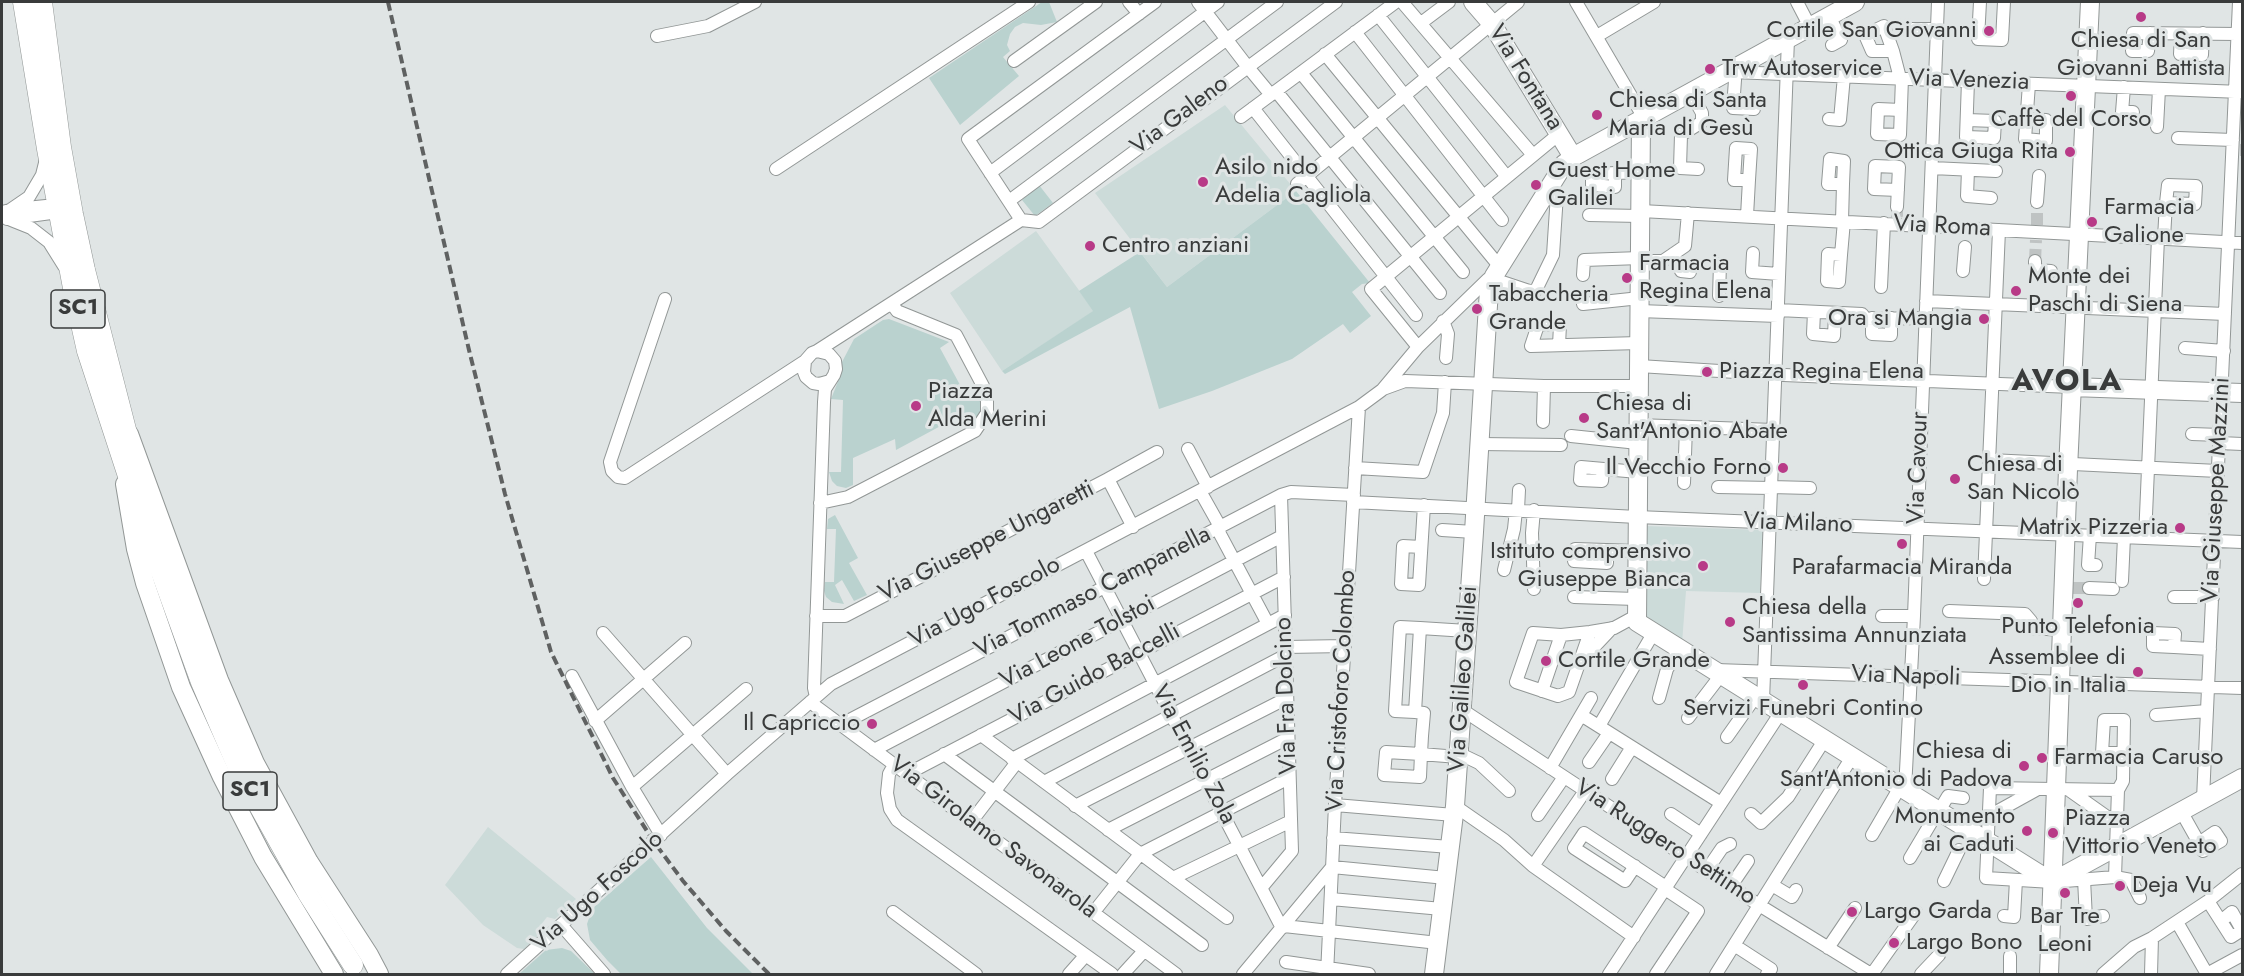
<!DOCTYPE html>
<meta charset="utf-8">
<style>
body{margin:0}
#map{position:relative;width:2244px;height:976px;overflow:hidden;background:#e0e5e5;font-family:Jost,sans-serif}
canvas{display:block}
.frame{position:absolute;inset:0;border:3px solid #393b3b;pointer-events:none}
</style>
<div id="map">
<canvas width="2244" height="976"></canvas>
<div class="frame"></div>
</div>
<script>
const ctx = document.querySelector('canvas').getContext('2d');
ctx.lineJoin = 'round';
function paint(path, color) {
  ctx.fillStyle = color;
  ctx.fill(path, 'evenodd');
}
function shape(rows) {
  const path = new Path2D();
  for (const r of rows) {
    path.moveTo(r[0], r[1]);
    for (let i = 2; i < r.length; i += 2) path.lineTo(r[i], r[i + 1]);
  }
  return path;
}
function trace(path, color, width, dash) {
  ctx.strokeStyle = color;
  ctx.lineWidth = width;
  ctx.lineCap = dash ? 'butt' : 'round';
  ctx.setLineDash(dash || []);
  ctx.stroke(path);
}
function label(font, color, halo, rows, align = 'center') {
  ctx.font = font + ' Jost,sans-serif';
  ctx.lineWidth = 6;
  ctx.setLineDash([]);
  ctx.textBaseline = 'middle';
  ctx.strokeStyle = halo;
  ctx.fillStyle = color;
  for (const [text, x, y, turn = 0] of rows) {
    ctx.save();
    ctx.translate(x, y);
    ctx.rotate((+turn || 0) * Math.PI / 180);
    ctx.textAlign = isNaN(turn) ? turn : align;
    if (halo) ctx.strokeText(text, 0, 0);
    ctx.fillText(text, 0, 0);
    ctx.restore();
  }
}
const built = shape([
 [1225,105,1296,191,1167,287,1095,193],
 [1036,231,1094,311,1002,371,950,293],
 [1646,526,1763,530,1760,593,1686,591,1682,643,1645,620],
 [488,827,576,899,555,919,547,917,540,926,542,932,524,949,517,948,483,925,445,885]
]);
const green = shape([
 [1042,2,1049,2,1057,22,1041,25,1023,23,1015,27,1010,34,1007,45,1010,51,1003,57,1019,76,960,125,929,78],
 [1039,185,1053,203,1035,216,1022,200],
 [1296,191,1370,283,1362,284,1352,292,1371,316,1350,333,1343,324,1292,359,1212,391,1159,409,1130,307,1005,374,1002,371,1093,311,1079,291,1140,252,1167,287],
 [889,319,949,342,940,348,966,396,976,391,981,404,981,412,968,426,961,415,896,450,895,439,853,458,853,485,846,488,837,486,832,481,829,472,841,472,843,400,831,399,841,374,842,362,854,339,883,320],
 [835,515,858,558,849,563,867,595,854,601,842,580,835,585,844,604,832,602,826,597,824,591,825,582,834,582,836,529,827,529,828,519],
 [651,857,707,928,753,974,621,974,607,960,590,940,587,924,589,918,595,906],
 [562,948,571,951,595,974,519,974,546,950]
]);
const streetTunnel = shape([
 [2240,150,2242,150],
 [1897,217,1897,207],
 [2037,225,2037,202],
 [2035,261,2036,240],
 [2073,588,2089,588]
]);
const street = shape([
 [1129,2,1139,14],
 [1198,2,1247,66,1271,95],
 [1402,2,1533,155],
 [1576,2,1644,118],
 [1797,2,1810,27],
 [1980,2,1978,39,2002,40,2004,2],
 [1378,15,1507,177],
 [1829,16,1841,40,1832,45],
 [1421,23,1449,2],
 [1905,29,1937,29],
 [1355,32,1502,220],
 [2150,33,2148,51,2132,51,2133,33,2238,34],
 [2181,34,2180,54,2202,55,2203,33],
 [657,36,708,26,755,2],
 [1597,36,1654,2],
 [1893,51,1872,51,1865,35,1884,26,1893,51,1900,78],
 [1325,54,1500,267],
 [1014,61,1096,2],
 [1301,73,1463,272],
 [2124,87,2122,112,2133,112],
 [1276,91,1440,293],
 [1691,93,1702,113,1702,122,1681,135,1680,168,1698,169],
 [1253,108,1416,315],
 [1754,109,1733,108,1735,80,1732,72,2241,92],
 [1901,110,1878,109,1877,134,1900,135,1902,78],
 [1241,117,1396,2],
 [1829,119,1840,120,1844,76],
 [2026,119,2046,120,2046,141,2025,139,2029,84],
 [1967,120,1995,121,1994,138,1966,137,1968,81],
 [2157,127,2159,89],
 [2178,138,2233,140],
 [1932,168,1996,171],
 [776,169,1029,2],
 [1968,170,1967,196,1991,198],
 [990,173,1218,2],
 [1615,173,1615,187,1592,185,1592,174,1641,172],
 [1297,184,1518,2],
 [1009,201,1277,2],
 [2037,202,2039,176],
 [1897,207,1899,167,1875,166,1874,189,1898,190],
 [16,209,46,206,58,209],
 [1641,211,2242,243],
 [2,212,10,210,29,197,42,175,46,159],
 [1589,215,1640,216],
 [1747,216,1749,180,1751,149,1736,148,1734,180,1749,180],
 [7,219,51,213,58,209,61,203],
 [11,220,31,228,49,242,64,266],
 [1021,220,1039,222,1336,2],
 [1021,220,968,139,1155,2],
 [1842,221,1843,184,1844,161,1830,159,1828,184,1843,184],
 [2164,238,2166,203,2168,185,2196,186,2195,204,2166,203],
 [1753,253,1752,272,1779,274],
 [1673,254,1681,271,1690,272],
 [1841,255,1828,254,1827,281,1839,282,1841,255,1844,221],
 [1640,261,1663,261,1685,246,1688,213],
 [2035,261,2035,270,2051,271],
 [1963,271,1965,247],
 [1583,275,1584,260,1640,258],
 [1881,287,1884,223],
 [1719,296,1720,264],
 [665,299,610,462,612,471,618,477,625,478,805,361],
 [1926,301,2225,314],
 [1583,304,1640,298],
 [1778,310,1862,314,1866,319,1926,318],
 [1639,311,1778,316],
 [1814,312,1813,334,1834,336,1835,313],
 [1872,318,1872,334,1891,335,1891,318],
 [1443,321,1448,334,1446,358],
 [1559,345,1560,325,1538,325,1531,346,1639,343],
 [1418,347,1371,289,1559,134],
 [2185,348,2224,351],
 [817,351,1021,220],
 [1639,366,1784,375,2072,387],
 [1383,389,1405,381,1544,386,1639,386],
 [1543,422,1544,386],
 [1638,425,1773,430],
 [2192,434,2220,435],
 [1571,436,1638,443],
 [2220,443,2242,444],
 [1480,444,1561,445],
 [1188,449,1208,487],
 [1990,460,2218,471],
 [1355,468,1423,472,1443,413,1445,382],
 [1603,470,1602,481,1580,480,1581,467,1638,472],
 [1108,479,1157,452],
 [1684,483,1686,427],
 [1718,487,1771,488],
 [1771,487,1810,488],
 [1200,491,1218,523,1220,534,1268,624],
 [1353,502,1637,517,2242,542],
 [820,503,848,497,975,431,987,413,987,401,983,386,956,335,897,311,892,304],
 [1518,510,1519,490],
 [1442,530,1474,532],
 [2090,535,2088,565,2096,565],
 [2145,538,2158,238],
 [1421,547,1403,546,1401,584,1419,585,1424,505],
 [1607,550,1607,563,1574,561,1575,549,1637,551],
 [1086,551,1282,928],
 [1504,570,1514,529,1516,510],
 [1984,579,1999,230],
 [2122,581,2124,537],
 [2089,588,2113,589],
 [1534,589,1532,533,1534,510],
 [1574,597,1636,599],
 [2174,597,2213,597],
 [1949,611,2025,614,2031,621,2031,628,2062,630],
 [816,616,845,616,1108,479,1133,527],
 [1882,616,1914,616],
 [1590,632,1569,692,1558,696,1516,682,1533,633,1561,635,1590,632,1614,628,1636,616],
 [603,633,727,774],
 [1286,647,1345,646],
 [2174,647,2175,634,2153,633,2153,646,2174,647,2210,649],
 [1582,660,1612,628],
 [1716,670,2242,688],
 [572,676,632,787,661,835],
 [1542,691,1561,635],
 [816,697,814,688,824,402,825,389,834,375,836,369,835,361,829,354,817,351,812,353,805,361,804,372,806,377,813,383,819,384,830,381],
 [1659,698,1667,669,1680,648],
 [1763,701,1788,39],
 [810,702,1176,974],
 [1461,709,1759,905,1871,974],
 [1415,712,1395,711,1400,627,1420,628],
 [1581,715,1721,803],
 [2156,715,2207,711],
 [1688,718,1721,675],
 [595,721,685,643],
 [840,725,1281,495,1291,492,1354,495],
 [1599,726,1654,632],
 [981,735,1227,918],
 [1727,737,1756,696],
 [874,750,1282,536],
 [1458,753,1479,763,1509,791],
 [944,754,1202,945],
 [1458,757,1421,754,1386,752,1384,775,1420,777,1421,754,1422,736,1424,713,1415,712,1420,628,1467,631],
 [1012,759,1285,615],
 [1589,762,1609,733],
 [894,765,889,774,887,793,890,809,897,820,1112,974],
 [1550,768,1591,698],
 [907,774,1284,577],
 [1612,779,1632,747],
 [1044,782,1286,655],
 [632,787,746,689],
 [1990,788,2118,790,2115,877,2052,882,1986,878,1990,788],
 [1905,790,1914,616,1938,2],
 [2069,790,2117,824],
 [2118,790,2123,781,2124,720,2104,720,2102,753,2124,753],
 [2203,799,2239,2],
 [1335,805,1454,815],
 [1075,806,1287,698],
 [1455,806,1504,840,1533,866,1634,937],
 [1939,811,1948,796,1963,798],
 [2181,811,2199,843,2203,851,2221,841,2215,832,2199,843],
 [1671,814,1701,834],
 [1751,814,1761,823,1788,797,1825,739],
 [1538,815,1564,777],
 [1989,816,2036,790],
 [971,822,1017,762],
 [1108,830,1288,738],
 [1872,835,1900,787],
 [1333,838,1450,847],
 [1910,858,1938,811],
 [1533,866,1585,791],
 [1635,866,1625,881,1574,848,1584,833,1666,887],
 [1707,870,1722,848,1730,844],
 [2115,877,2131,880,2140,898],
 [1173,878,1291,821],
 [2084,879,2086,919,2103,916],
 [1944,881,1959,850],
 [1772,885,1792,897,1796,890],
 [1731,886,1748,861],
 [1262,887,1292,851,1281,495],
 [1331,899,1442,909],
 [2208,901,2231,937,2242,930,2232,912,2221,921],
 [893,912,976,974],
 [1093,913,1140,854,1289,778],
 [2004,916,2014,917,2016,880],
 [2177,922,2207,974],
 [562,926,604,974],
 [1284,926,1438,943],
 [1734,945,1771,969,1767,974],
 [1828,948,1855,908],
 [1286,962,1369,974],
 [507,974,727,774,831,684,1359,407,1382,390,1418,347,1488,279,1493,279,1529,291,1536,290,1553,255,1557,194,1552,184],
 [1069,974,1085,956],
 [1123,974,1144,951],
 [1243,974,1332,867,1446,878],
 [1327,974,1335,805,1359,407],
 [1609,974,1781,712],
 [1656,974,1698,911,1665,889],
 [1716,974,1852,757],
 [1872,974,1916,912],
 [1921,974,1939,955],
 [2010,974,2010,956],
 [2103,974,2134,947,2152,938],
 [2151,974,2152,938,2208,901,2242,874],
 [2207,974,2242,955]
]);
const secondary = shape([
 [1473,2,1492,24,1573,157],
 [1641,120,1637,622,2052,882],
 [2072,387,2242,393],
 [129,434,219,680,255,763,309,862,369,955,379,974],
 [125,484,136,549,145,583,181,687,222,777,263,857,334,974],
 [2052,882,2242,778],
 [1434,974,1455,806,1474,532,1487,321,1489,290,1494,276,1564,164,1573,157,1855,2],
 [2049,974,2068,469,2090,2]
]);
const primary = shape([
 [23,2,47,149,73,288,87,351,144,525,201,682,239,770,308,894,353,965],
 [42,2,61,147,73,214,85,270,131,449]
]);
const rail = shape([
 [388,2,469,350,505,494,551,652,613,778,654,842,683,881,726,931,769,974]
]);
const markers = [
 [2141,17,6,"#b83a87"],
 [1989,31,6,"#b83a87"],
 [1710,69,6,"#b83a87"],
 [2071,96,6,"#b83a87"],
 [1597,115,6,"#b83a87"],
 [2070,152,6,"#b83a87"],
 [1203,182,6,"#b83a87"],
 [1536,185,6,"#b83a87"],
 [2092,222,6,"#b83a87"],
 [1090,246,6,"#b83a87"],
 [1627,278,6,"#b83a87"],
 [2016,291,6,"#b83a87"],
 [1477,309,6,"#b83a87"],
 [1984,319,6,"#b83a87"],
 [1707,372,6,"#b83a87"],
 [916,406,6,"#b83a87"],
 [1584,418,6,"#b83a87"],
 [1783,468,6,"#b83a87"],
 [1955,479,6,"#b83a87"],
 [2180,528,6,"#b83a87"],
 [1902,544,6,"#b83a87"],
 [1703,566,6,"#b83a87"],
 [2078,603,6,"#b83a87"],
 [1730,622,6,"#b83a87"],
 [1546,661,6,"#b83a87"],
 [2138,672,6,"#b83a87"],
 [1803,685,6,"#b83a87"],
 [872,724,6,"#b83a87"],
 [2042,758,6,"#b83a87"],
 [2024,766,6,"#b83a87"],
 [2027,831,6,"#b83a87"],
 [2053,833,6,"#b83a87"],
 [2120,886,6,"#b83a87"],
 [2065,893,6,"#b83a87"],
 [1852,912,6,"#b83a87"],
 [1894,943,6,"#b83a87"]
];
const shields = [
 [78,309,54],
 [250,791,54]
];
const shieldNames = [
 ["SC1",78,309],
 ["SC1",250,791]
];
const poiNames = [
 ["Cortile San Giovanni",1977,31,"right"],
 ["Chiesa di San",2141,41,"center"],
 ["Giovanni Battista",2141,69,"center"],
 ["Trw Autoservice",1722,69],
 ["Chiesa di Santa",1609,101],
 ["Maria di Gesù",1609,129],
 ["Caffè del Corso",2071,120,"center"],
 ["Ottica Giuga Rita",2058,152,"right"],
 ["Asilo nido",1215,168],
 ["Adelia Cagliola",1215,196],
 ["Guest Home",1548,171],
 ["Galilei",1548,199],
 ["Farmacia",2104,208],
 ["Galione",2104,236],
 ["Centro anziani",1102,246],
 ["Farmacia",1639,264],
 ["Regina Elena",1639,292],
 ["Monte dei",2028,277],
 ["Paschi di Siena",2028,305],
 ["Tabaccheria",1489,295],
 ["Grande",1489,323],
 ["Ora si Mangia",1972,319,"right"],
 ["Piazza Regina Elena",1719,372],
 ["Piazza",928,392],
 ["Alda Merini",928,420],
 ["Chiesa di",1596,404],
 ["Sant'Antonio Abate",1596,432],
 ["Chiesa di",1967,465],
 ["San Nicolò",1967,493],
 ["Il Vecchio Forno",1771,468,"right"],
 ["Matrix Pizzeria",2168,528,"right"],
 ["Istituto comprensivo",1691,552,"right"],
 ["Giuseppe Bianca",1691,580,"right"],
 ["Parafarmacia Miranda",1902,568,"center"],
 ["Chiesa della",1742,608],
 ["Santissima Annunziata",1742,636],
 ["Punto Telefonia",2078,627,"center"],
 ["Assemblee di",2126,658,"right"],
 ["Dio in Italia",2126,686,"right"],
 ["Cortile Grande",1558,661],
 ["Servizi Funebri Contino",1803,709,"center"],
 ["Il Capriccio",860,724,"right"],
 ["Chiesa di",2012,752,"right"],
 ["Sant'Antonio di Padova",2012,780,"right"],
 ["Farmacia Caruso",2054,758],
 ["Monumento",2015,817,"right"],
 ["ai Caduti",2015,845,"right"],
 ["Piazza",2065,819],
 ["Vittorio Veneto",2065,847],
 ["Deja Vu",2132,886],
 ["Largo Garda",1864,912],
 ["Bar Tre",2065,917,"center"],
 ["Leoni",2065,945,"center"],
 ["Largo Bono",1906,943]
];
const streetNames = [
 ["Via Fontana",1525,78,58],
 ["Via Venezia",1969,81,2],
 ["Via Galeno",1180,116,-37],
 ["Via Roma",1942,227,3],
 ["Via Cavour",1919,468,-88],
 ["Via Giuseppe Mazzini",2217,490,-87],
 ["Via Milano",1798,524,2],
 ["Via Giuseppe Ungaretti",987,542,-27],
 ["Via Tommaso Campanella",1093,593,-27],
 ["Via Ugo Foscolo",985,603,-28],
 ["Via Leone Tolstoi",1078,643,-28],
 ["Via Guido Baccelli",1095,675,-28],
 ["Via Napoli",1906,677,2],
 ["Via Galileo Galilei",1464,679,-86],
 ["Via Cristoforo Colombo",1342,691,-87],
 ["Via Fra Dolcino",1287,696,-92],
 ["Via Emilio Zola",1193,755,62],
 ["Via Girolamo Savonarola",993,838,37],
 ["Via Ruggero Settimo",1665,843,33],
 ["Via Ugo Foscolo",598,892,-42]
];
const districtNames = [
 ["AVOLA",2067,383]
];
paint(built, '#ccdbd9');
paint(green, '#bad2cf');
trace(streetTunnel, '#bfc3c3', 12, [12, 6]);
trace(street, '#929796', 14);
trace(secondary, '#929796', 20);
trace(primary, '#929796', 21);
trace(street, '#fff', 12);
trace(secondary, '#fff', 18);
trace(primary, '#fff', 20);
trace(rail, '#5f6161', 4, [9, 4.5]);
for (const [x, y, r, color] of markers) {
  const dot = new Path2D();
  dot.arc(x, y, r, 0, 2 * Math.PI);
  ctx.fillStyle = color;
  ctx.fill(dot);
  trace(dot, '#e0e5e5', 2);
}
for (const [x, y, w] of shields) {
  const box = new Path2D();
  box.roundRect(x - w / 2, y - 19, w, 38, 4.5);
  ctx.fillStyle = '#e0e5e5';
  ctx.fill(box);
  trace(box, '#393b3b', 1.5);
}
label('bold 22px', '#393b3b', null, shieldNames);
label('24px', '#393b3b', '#e0e5e5', poiNames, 'left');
label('24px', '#393b3b', '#e0e5e5', streetNames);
ctx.letterSpacing = '1.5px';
label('bold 30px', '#393b3b', '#e0e5e5', districtNames);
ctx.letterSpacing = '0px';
</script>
